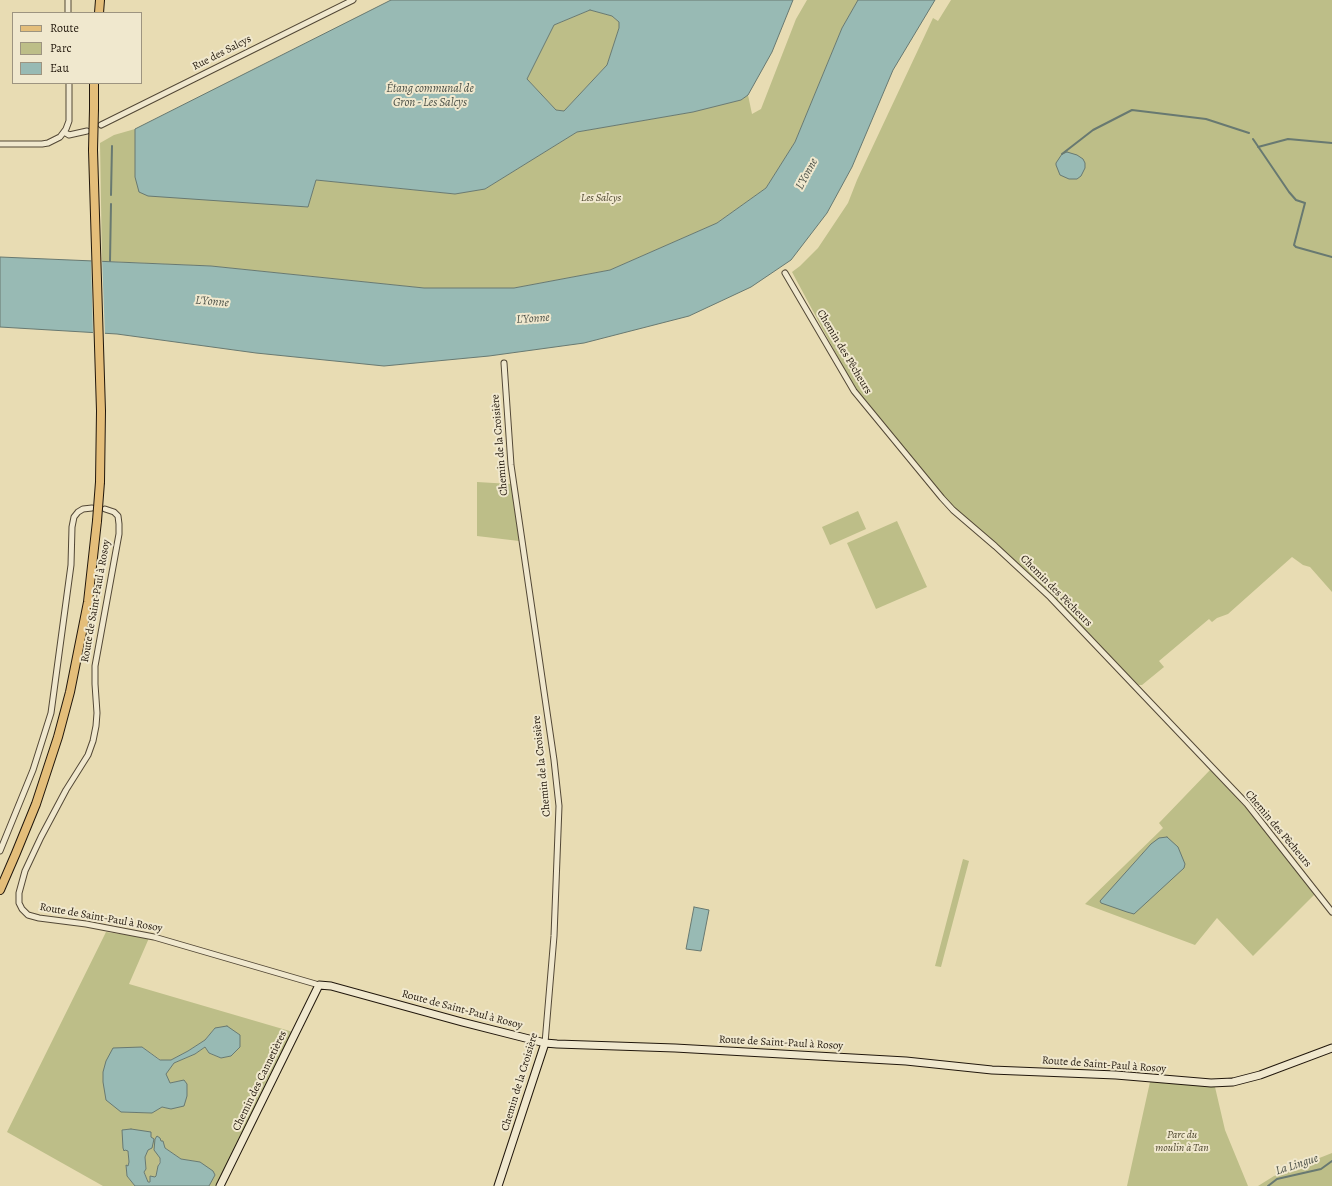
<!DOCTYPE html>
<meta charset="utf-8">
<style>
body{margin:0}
#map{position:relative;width:1332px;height:1186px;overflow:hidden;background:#e8dcb3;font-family:Alegreya,serif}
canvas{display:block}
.legend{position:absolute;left:12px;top:12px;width:130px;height:72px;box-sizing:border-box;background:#f0e8ce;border:1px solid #9d9480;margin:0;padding:5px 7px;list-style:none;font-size:12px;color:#21170c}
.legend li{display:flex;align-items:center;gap:8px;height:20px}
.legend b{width:20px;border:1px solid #9d9480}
</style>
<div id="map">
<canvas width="1332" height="1186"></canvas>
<ul class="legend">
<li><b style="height:5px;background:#e4be7a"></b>Route</li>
<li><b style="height:11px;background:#bdbe88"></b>Parc</li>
<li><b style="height:11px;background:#98bab4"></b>Eau</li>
</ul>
</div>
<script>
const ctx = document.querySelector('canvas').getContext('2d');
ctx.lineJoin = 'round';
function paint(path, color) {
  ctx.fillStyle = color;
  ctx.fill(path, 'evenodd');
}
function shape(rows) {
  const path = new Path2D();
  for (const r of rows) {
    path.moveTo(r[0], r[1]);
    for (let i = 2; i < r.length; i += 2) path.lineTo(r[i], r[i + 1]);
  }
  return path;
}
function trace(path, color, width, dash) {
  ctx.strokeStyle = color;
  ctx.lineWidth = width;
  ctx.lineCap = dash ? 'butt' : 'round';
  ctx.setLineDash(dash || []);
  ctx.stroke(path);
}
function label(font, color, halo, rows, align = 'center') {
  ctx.font = font + ' Alegreya,serif';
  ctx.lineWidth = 4;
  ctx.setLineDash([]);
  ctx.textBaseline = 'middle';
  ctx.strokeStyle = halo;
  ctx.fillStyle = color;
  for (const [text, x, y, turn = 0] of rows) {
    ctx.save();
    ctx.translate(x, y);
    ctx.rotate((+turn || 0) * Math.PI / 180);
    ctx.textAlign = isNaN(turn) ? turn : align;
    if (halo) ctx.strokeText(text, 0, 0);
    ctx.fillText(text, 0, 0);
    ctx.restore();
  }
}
const green = shape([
 [807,0,858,0,842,28,795,142,766,188,717,223,610,270,514,288,424,288,211,266,102,261,100,143,114,135,135,129,135,177,308,207,316,180,455,194,485,189,577,132,693,112,741,100,748,95,752,114,761,109,796,19],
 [951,0,1332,0,1332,592,1310,567,1303,565,1292,557,1228,614,1217,618,1212,622,1209,619,1159,661,1164,667,1142,685,1139,685,1135,683,1051,595,946,500,856,391,792,272,800,266,818,248,848,203,857,180,933,18,938,21],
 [590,10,612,16,619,22,619,28,607,65,564,111,556,110,527,79,554,25],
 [477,482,511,484,519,541,477,536],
 [858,511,866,529,830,545,822,527],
 [897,521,927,587,876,609,847,543],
 [1210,770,1246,808,1315,894,1253,956,1217,918,1195,945,1085,904,1163,828,1159,823],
 [1151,844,1134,914,1132,865],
 [963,859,969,861,941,967,935,966],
 [106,932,149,938,129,984,293,1032,221,1186,209,1186,215,1175,200,1162,181,1159,165,1148,163,1141,158,1154,160,1158,156,1176,148,1182,144,1171,146,1168,145,1157,148,1150,151,1133,125,1150,128,1151,129,1162,128,1166,126,1166,127,1176,135,1186,103,1186,7,1132],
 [215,1028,231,1056,221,1058,209,1053,205,1047,195,1054,174,1063,165,1074,170,1083,179,1081,171,1109,162,1107,151,1113,121,1112,142,1047,161,1060,171,1060,188,1051,205,1040],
 [1150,1082,1215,1087,1225,1130,1248,1186,1127,1186],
 [1332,1153,1332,1186,1258,1186,1274,1176]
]);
const water = shape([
 [391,0,793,0,772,52,748,95,741,100,693,112,577,132,485,189,455,194,316,180,308,207,148,196,139,192,135,177,135,129,391,0],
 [590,10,612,16,619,22,619,28,607,65,564,111,556,110,527,79,554,25,590,10],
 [858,0,935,0,893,70,852,167,827,213,791,260,751,287,689,316,584,343,489,356,384,366,256,353,117,334,0,327,0,257,211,266,424,288,514,288,610,270,717,223,766,188,795,142,842,28,858,0],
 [1067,152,1077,155,1083,159,1085,163,1085,168,1081,176,1077,179,1069,179,1060,175,1056,165,1056,163,1062,154,1067,152],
 [1167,837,1178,847,1185,864,1184,868,1134,914,1127,912,1101,903,1100,901,1151,844,1159,838,1167,837],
 [694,907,709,910,701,951,686,949,694,907],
 [227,1026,240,1035,240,1047,231,1056,221,1058,209,1053,205,1047,195,1054,174,1063,166,1074,170,1083,184,1080,187,1084,187,1096,184,1106,171,1109,162,1107,152,1113,121,1112,106,1100,103,1082,103,1072,106,1061,113,1048,142,1047,160,1060,171,1060,188,1051,205,1040,215,1028,227,1026],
 [131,1129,151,1132,151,1137,154,1139,152,1148,148,1150,145,1157,146,1169,144,1172,148,1182,150,1182,150,1176,155,1177,156,1176,158,1166,160,1163,160,1158,154,1150,155,1139,157,1136,160,1138,161,1141,163,1141,165,1148,181,1159,200,1162,213,1171,215,1175,209,1186,135,1186,127,1176,126,1165,128,1166,129,1162,128,1151,125,1150,124,1151,123,1148,122,1130,131,1129]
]);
const pier = shape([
 [91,258,102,259,105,335,93,334]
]);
const stream = shape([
 [1253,139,1289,192,1296,200,1305,203,1294,245,1296,247,1332,257],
 [1258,147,1288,139,1332,143],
 [1062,154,1093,130,1132,110,1206,119,1249,133],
 [111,195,112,146],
 [110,261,111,204],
 [1268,1186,1277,1179,1321,1169,1332,1161]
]);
const street = shape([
 [68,0,68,13],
 [101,125,353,0],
 [64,132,69,135,87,131],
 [0,144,42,144,48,143,60,137,66,129,69,121,69,83],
 [785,273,854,391,942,498,953,510,995,546,1050,597,1148,700,1247,804,1332,912],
 [504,363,511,465,554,760,559,806,554,936,545,1043],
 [105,509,114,512,118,516,119,524,119,534,95,666,95,684,97,713,96,726,93,741,88,755,66,790,41,837,25,871,19,893,19,903,22,909,28,915,39,918,86,924,154,937,319,985],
 [0,851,33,770,51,713,71,565,72,527,74,517,78,512,83,509,92,508]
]);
const secondary = shape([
 [220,1186,319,985,331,986,462,1022,545,1043,557,1044,675,1048,817,1056,906,1061,992,1070,1116,1075,1211,1083,1233,1082,1260,1075,1332,1048],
 [498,1186,545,1043]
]);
const primary = shape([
 [99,13,100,0],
 [94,109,94,83],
 [93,150,101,411,100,482],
 [0,890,16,853,36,804,58,737,70,692,88,602,97,521]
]);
const primaryBridge = shape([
 [93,150,94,109],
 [97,521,100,482]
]);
const streetNames = [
 ["Rue des Salcys",222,53,-27],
 ["Chemin des Pêcheurs",844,352,59],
 ["Chemin de la Croisière",500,445,-95],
 ["Chemin des Pêcheurs",1056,591,45],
 ["Route de Saint-Paul à Rosoy",96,601,-80],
 ["Chemin de la Croisière",542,766,-96],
 ["Chemin des Pêcheurs",1278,829,50],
 ["Route de Saint-Paul à Rosoy",101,918,10],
 ["Route de Saint-Paul à Rosoy",462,1010,15],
 ["Route de Saint-Paul à Rosoy",781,1043,3],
 ["Route de Saint-Paul à Rosoy",1104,1065,4],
 ["Chemin des Cannetières",260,1081,-64],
 ["Chemin de la Croisière",520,1082,-73]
];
const parkNames = [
 ["Les Salcys",601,198],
 ["Parc du",1182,1135],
 ["moulin à Tan",1182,1148]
];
const waterNames = [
 ["Étang communal de",430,89],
 ["Gron - Les Salcys",430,103],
 ["L'Yonne",807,174,-62],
 ["L'Yonne",212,302,5],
 ["L'Yonne",533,319,-4],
 ["La Lingue",1297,1165,-18]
];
paint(green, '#bdbe88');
paint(water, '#98bab4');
trace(water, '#687971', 1);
paint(pier, '#e8dcb3');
trace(stream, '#687971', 2);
trace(street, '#534836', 7);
trace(secondary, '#21170c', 9);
trace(primary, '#21170c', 10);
trace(street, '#f0e8ce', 5);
trace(secondary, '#f0e8ce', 7);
trace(primary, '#e4be7a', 8);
trace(primaryBridge, '#21170c', 10, []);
trace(primaryBridge, '#e4be7a', 8);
label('11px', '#21170c', '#f0e8ce', streetNames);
label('italic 11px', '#504931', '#f0e8ce', parkNames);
label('italic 12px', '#4b5047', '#f0e8ce', waterNames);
</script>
